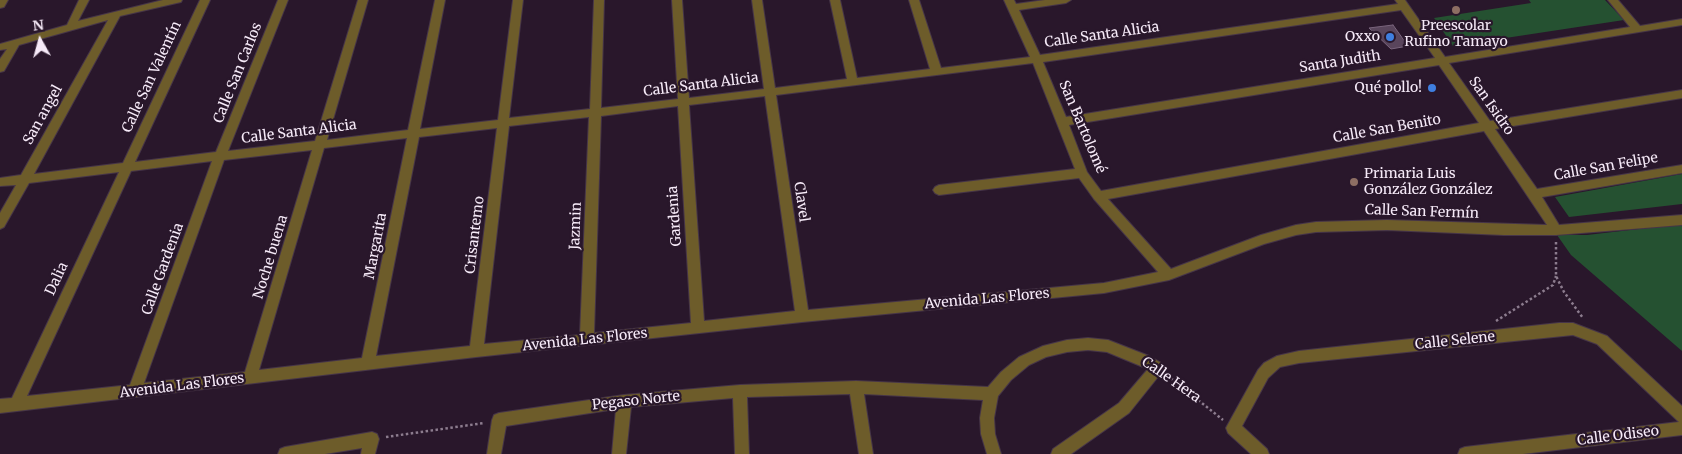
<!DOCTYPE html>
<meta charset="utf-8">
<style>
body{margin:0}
#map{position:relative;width:1682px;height:454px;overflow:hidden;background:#29172b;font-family:Merriweather,serif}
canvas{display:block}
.north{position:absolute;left:15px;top:15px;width:50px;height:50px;-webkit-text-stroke:4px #29172b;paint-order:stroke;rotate:353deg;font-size:14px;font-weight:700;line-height:20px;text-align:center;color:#f6eaf8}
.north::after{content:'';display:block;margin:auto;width:18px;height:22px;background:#f6eaf8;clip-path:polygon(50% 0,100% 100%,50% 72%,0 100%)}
</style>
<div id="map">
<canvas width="1682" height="454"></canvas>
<div class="north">N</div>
</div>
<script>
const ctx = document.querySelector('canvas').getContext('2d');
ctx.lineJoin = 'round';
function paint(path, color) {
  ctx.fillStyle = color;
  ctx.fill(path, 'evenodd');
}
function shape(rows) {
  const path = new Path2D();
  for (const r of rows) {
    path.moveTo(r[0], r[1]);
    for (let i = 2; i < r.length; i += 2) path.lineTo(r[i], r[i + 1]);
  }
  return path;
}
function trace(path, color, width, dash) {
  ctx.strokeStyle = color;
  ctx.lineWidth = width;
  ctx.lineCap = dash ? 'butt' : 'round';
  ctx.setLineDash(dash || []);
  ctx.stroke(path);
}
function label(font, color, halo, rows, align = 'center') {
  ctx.font = font + ' Merriweather,serif';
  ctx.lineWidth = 4.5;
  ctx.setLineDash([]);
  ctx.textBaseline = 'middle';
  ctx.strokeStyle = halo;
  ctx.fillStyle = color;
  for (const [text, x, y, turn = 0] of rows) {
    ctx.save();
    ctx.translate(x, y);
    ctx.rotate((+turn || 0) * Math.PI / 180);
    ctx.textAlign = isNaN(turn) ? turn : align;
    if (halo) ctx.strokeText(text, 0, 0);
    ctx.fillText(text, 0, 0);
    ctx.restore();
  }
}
const green = shape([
 [1529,0,1605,0,1624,20,1453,46,1434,18,1531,3],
 [1682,174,1682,204,1569,217,1555,197],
 [1682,224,1682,351,1571,255,1557,235,1587,235]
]);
const building = shape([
 [1393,25,1408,46,1391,49,1369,28,1393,25]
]);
const path = shape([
 [1556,242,1556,276,1564,292,1583,318],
 [1496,321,1553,285,1556,276],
 [1167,375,1223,420],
 [386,437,484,423]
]);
const minor = shape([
 [0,0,8,0,4,7,0,8,0,0],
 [79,0,89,0,78,21,163,0,182,0,181,2,120,16,34,174,123,163,200,0,210,0,135,162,216,152,278,0,288,0,228,151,315,141,358,0,368,0,327,140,408,130,435,0,445,0,420,129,498,120,513,0,523,0,509,118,590,109,594,0,604,0,601,108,678,99,672,0,682,0,689,98,764,89,752,0,762,0,775,88,847,79,830,0,840,0,857,78,930,69,909,0,919,0,941,68,1030,57,1004,0,1014,0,1016,4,1045,0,1071,0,1066,3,1019,10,1040,55,1398,4,1395,0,1405,0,1445,57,1630,27,1608,0,1618,0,1640,26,1682,19,1682,25,1449,63,1490,121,1682,90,1682,98,1495,129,1537,189,1682,165,1682,173,1542,197,1559,225,1682,215,1682,225,1556,235,1504,235,1387,230,1316,232,1296,235,1264,244,1169,280,1104,293,802,322,476,357,0,413,0,399,12,398,119,172,29,183,4,227,0,229,0,213,16,185,0,186,0,178,21,175,108,20,19,45,4,71,0,72,0,59,7,49,0,50,0,44,67,25,79,0],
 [1401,10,1435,58,1066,117,1043,62,1401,10],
 [1033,63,1075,169,939,185,935,187,933,190,935,193,939,195,1079,178,1094,199,1158,272,1104,283,808,310,776,95,1033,63],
 [1439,65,1479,123,1101,191,1087,172,1069,125,1439,65],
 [765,96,795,311,704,321,689,105,765,96],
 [678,106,691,323,594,333,601,116,678,106],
 [589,117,580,335,484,344,509,126,589,117],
 [497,128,470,346,376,356,419,137,497,128],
 [1484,131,1547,225,1387,220,1316,222,1296,225,1261,235,1171,269,1108,199,1484,131],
 [407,138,362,358,259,370,324,148,407,138],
 [312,150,245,372,144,383,224,160,312,150],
 [212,161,130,385,27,396,131,171,212,161],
 [1559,323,1573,323,1607,336,1682,406,1682,435,1523,454,1458,454,1460,449,1465,447,1679,422,1597,344,1573,335,1299,363,1280,367,1268,378,1242,426,1267,449,1269,454,1251,454,1228,433,1226,428,1258,370,1264,363,1277,356,1299,351,1559,323],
 [1088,338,1108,340,1149,356,1163,364,1165,368,1129,413,1071,454,1051,454,1053,449,1119,403,1148,369,1107,352,1088,350,1067,352,1046,357,1029,365,1011,380,998,396,994,418,995,434,1001,454,987,454,981,434,980,418,983,400,864,394,873,454,859,454,850,394,747,397,749,454,735,454,733,398,631,407,626,454,612,454,616,409,506,426,501,454,487,454,492,420,494,415,499,413,624,395,740,385,856,381,988,387,1001,372,1019,357,1043,346,1067,340,1088,338],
 [372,432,377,434,379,439,375,454,361,454,362,448,325,454,278,454,280,449,285,447,372,432]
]);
const markers = [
 [1456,10,5,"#8d6e63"],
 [1390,37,5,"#3f7fe0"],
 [1432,88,5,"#3f7fe0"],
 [1354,182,5,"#8d6e63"]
];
const poiNames = [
 ["Preescolar",1456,26,"center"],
 ["Rufino Tamayo",1456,42,"center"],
 ["Oxxo",1380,37],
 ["Qué pollo!",1422,88],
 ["Primaria Luis",1364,174,"left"],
 ["González González",1364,190,"left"]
];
const streetNames = [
 ["Calle Santa Alicia",1102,35,-8],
 ["Santa Judith",1340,62,-9],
 ["Calle San Carlos",238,73,-68],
 ["Calle San Valentín",152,77,-65],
 ["Calle Santa Alicia",701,85,-7],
 ["San Isidro",1491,106,55],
 ["San angel",43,115,-61],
 ["San Bartolomé",1082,127,67],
 ["Calle San Benito",1387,129,-10],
 ["Calle Santa Alicia",299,132,-7],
 ["Calle San Felipe",1606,167,-10],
 ["Clavel",801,202,82],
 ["Calle San Fermín",1422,212,2],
 ["Gardenia",675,216,-94],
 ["Jazmin",576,226,-88],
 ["Crisantemo",475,235,-83],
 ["Margarita",376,246,-79],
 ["Noche buena",271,257,-73],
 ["Calle Gardenia",163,269,-70],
 ["Dalia",57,279,-65],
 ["Avenida Las Flores",987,299,-5],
 ["Avenida Las Flores",585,340,-6],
 ["Calle Selene",1455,341,-6],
 ["Calle Hera",1171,380,35],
 ["Avenida Las Flores",182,386,-7],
 ["Pegaso Norte",636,401,-6],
 ["Calle Odiseo",1618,436,-7]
];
paint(green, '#255131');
paint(building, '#59455c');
trace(building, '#7a657d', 1);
trace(minor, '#463548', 2);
trace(path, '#8c7c8e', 2.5, [2.5, 2.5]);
paint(minor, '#6d5c2a');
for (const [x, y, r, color] of markers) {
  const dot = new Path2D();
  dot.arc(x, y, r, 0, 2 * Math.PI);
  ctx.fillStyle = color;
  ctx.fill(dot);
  trace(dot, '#29172b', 2);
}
label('14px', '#f6eaf8', '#29172b', poiNames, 'right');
label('14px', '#f6eaf8', '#29172b', streetNames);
</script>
